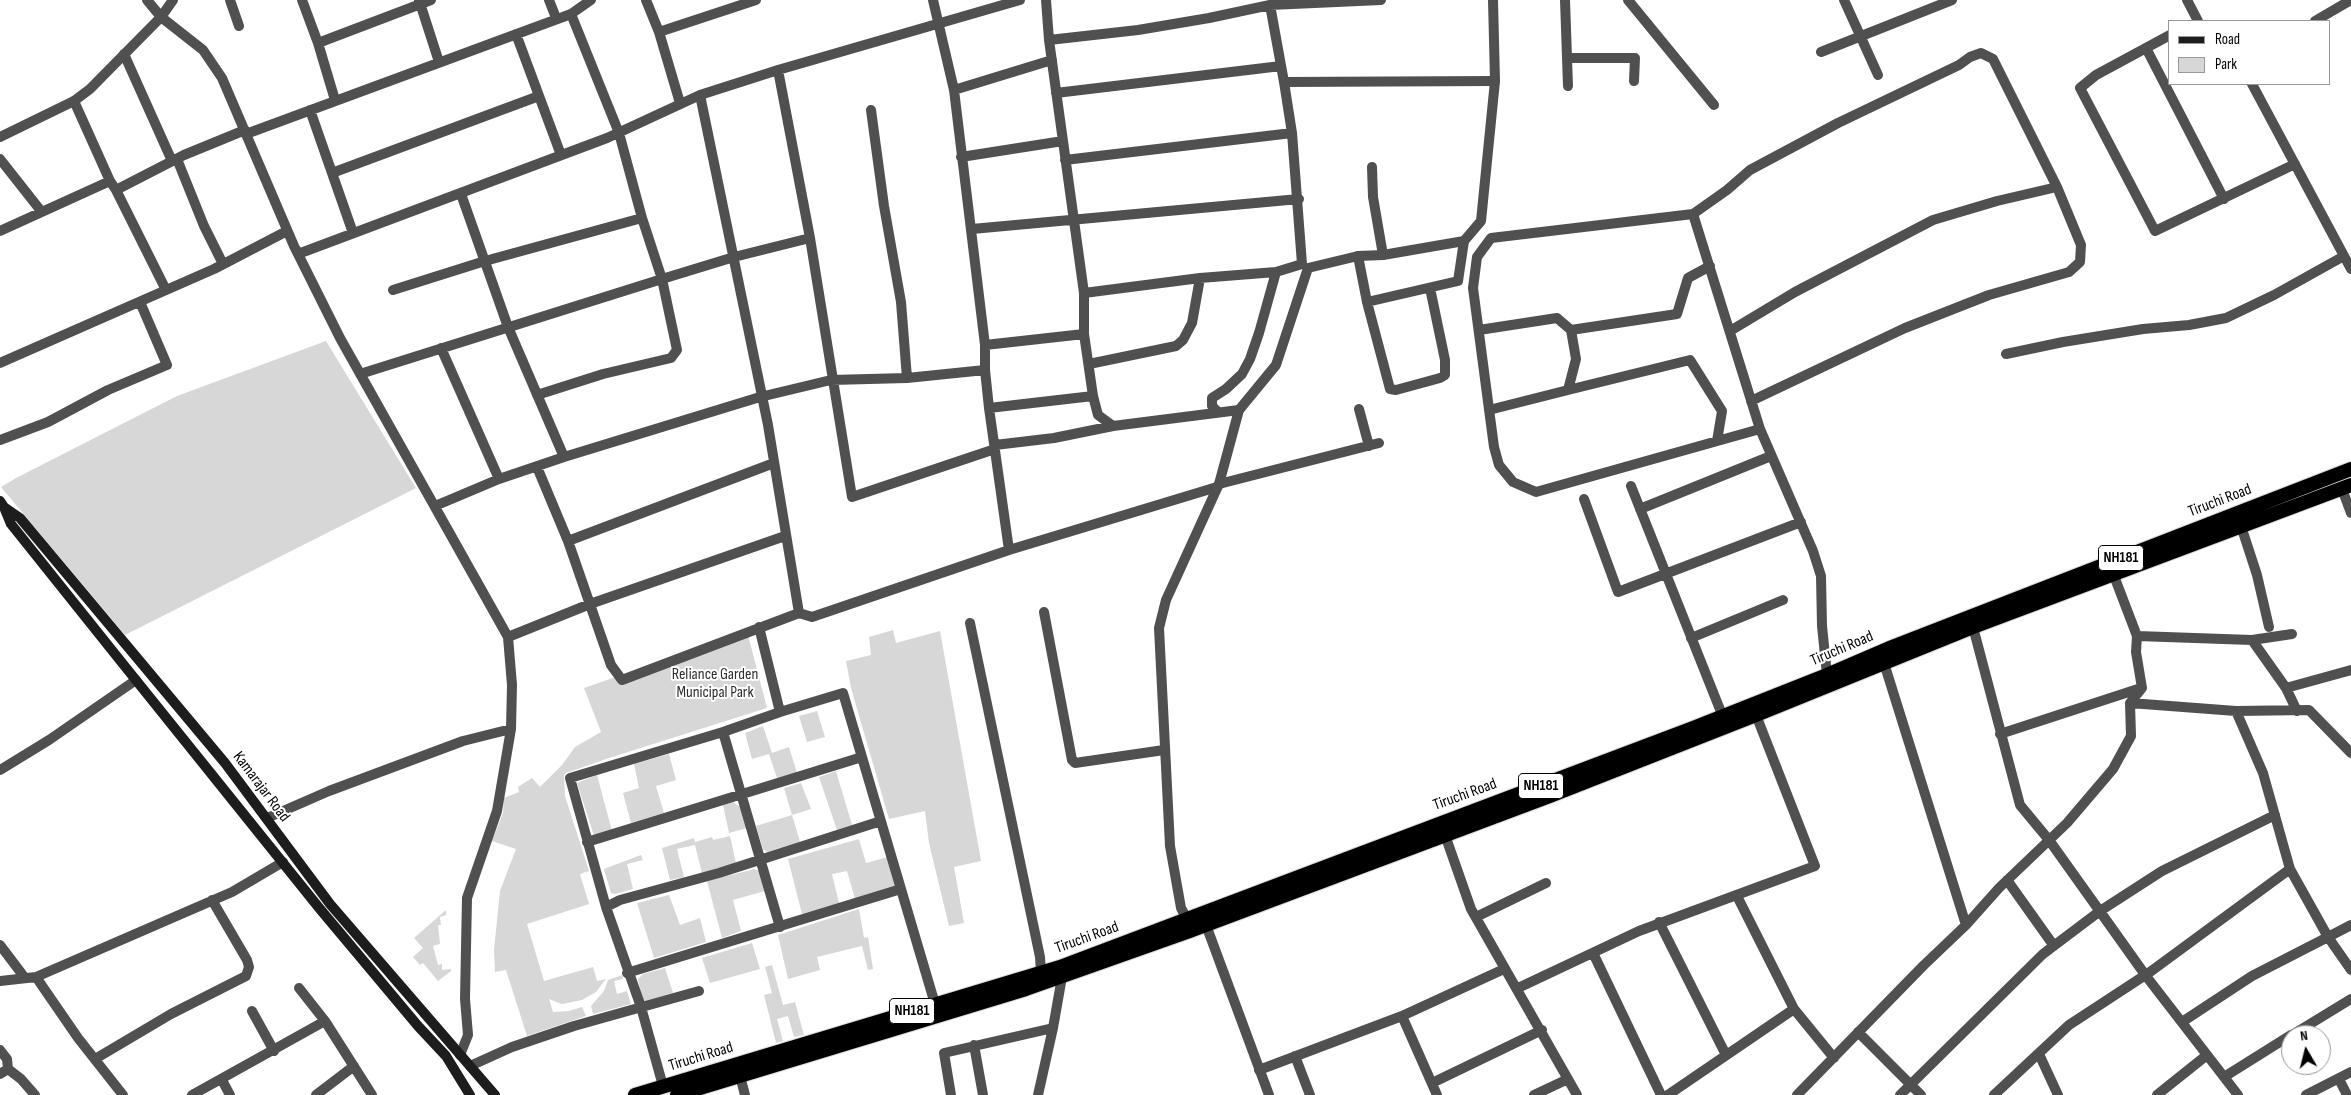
<!DOCTYPE html>
<style>
body{margin:0}
#map{position:relative;width:2351px;height:1095px;overflow:hidden;background:#fff;font-family:"Sofia Sans Condensed",sans-serif}
canvas{display:block}
.legend{position:absolute;left:2168px;top:20px;width:162px;height:65px;box-sizing:border-box;background:#fff;border:1px solid #999;margin:0;padding:6px 9px;list-style:none;font-size:15px;color:#000}
.legend li{display:flex;align-items:center;gap:10px;height:25px}
.legend b{width:25px;border:1px solid #999}
.north{position:absolute;left:2281px;top:1025px;width:50px;height:50px;box-sizing:border-box;background:#fff;border:1px solid #999;border-radius:50%;rotate:352deg;font-size:14px;font-weight:700;line-height:20px;text-align:center;color:#000}
.north::after{content:'';display:block;margin:auto;width:18px;height:22px;background:#000;clip-path:polygon(50% 0,100% 100%,50% 72%,0 100%)}
</style>
<div id="map">
<canvas width="2351" height="1095"></canvas>
<ul class="legend">
<li><b style="height:6px;background:#1d1d1d"></b>Road</li>
<li><b style="height:14px;background:#d7d7d7"></b>Park</li>
</ul>
<div class="north">N</div>
</div>
<script>
const ctx = document.querySelector('canvas').getContext('2d');
ctx.lineJoin = 'round';
function paint(path, color) {
  ctx.fillStyle = color;
  ctx.fill(path, 'evenodd');
}
function shape(rows) {
  const path = new Path2D();
  for (const r of rows) {
    path.moveTo(r[0], r[1]);
    for (let i = 2; i < r.length; i += 2) path.lineTo(r[i], r[i + 1]);
  }
  return path;
}
function trace(path, color, width, dash) {
  ctx.strokeStyle = color;
  ctx.lineWidth = width;
  ctx.lineCap = dash ? 'butt' : 'round';
  ctx.setLineDash(dash || []);
  ctx.stroke(path);
}
function label(font, color, halo, rows, align = 'center') {
  ctx.font = font + ' "Sofia Sans Condensed",sans-serif';
  ctx.lineWidth = 4;
  ctx.setLineDash([]);
  ctx.textBaseline = 'middle';
  ctx.strokeStyle = halo;
  ctx.fillStyle = color;
  for (const [text, x, y, turn = 0] of rows) {
    ctx.save();
    ctx.translate(x, y);
    ctx.rotate((+turn || 0) * Math.PI / 180);
    ctx.textAlign = isNaN(turn) ? turn : align;
    if (halo) ctx.strokeText(text, 0, 0);
    ctx.fillText(text, 0, 0);
    ctx.restore();
  }
}
const green = shape([
 [326,341,416,488,125,635,1,487,16,478,177,396],
 [893,630,896,643,940,631,981,861,954,867,964,923,949,926,929,843,925,811,889,819,851,688,846,661,871,655,869,637],
 [747,631,767,708,609,758,566,773,564,776,565,796,589,871,580,874,589,904,527,924,544,981,593,967,597,981,606,979,596,992,582,1000,562,1004,549,999,553,1012,569,1011,582,1007,586,1016,527,1036,506,970,495,972,494,950,500,891,516,849,492,841,503,813,504,798,519,792,518,787,532,778,540,787,562,765,575,747,601,732,584,688],
 [817,711,825,737,807,742,799,716],
 [763,726,772,753,789,747,797,773,777,778,769,754,752,759,745,733],
 [669,754,676,780,656,786,664,813,631,823,623,793,639,788,634,764],
 [836,771,852,825,837,830,819,777],
 [597,775,612,831,594,836,577,783],
 [801,783,811,809,792,815,800,842,767,852,763,849,756,826,792,815,784,788],
 [733,802,740,807,747,828,729,833,723,805],
 [730,836,736,863,702,873,695,845,677,849,684,877,670,880,662,848,694,838,695,842,712,837,713,840],
 [859,839,866,863,888,857,897,887,855,899,847,871,832,874,839,903,802,914,788,859],
 [641,855,643,860,627,864,633,889,615,894,611,893,604,869],
 [755,869,760,872,765,891,733,900,741,931,722,938,707,881],
 [669,895,680,925,700,918,706,942,654,958,637,903],
 [859,909,864,938,868,937,873,969,868,970,862,946,817,957,820,970,788,979,778,935],
 [446,910,446,915,440,917,441,925,438,925,440,944,433,946,438,965,442,964,442,970,451,969,451,971,438,981,423,963,420,965,413,957,423,948,414,938],
 [752,943,760,969,710,983,702,958],
 [772,965,783,1005,795,1002,804,1035,794,1037,788,1016,777,1019,783,1041,776,1043,764,995,772,993,765,967],
 [665,968,673,993,643,1002,638,979,643,974],
 [622,975,623,979,614,981,617,994,627,991,631,1004,593,1014,591,1006,604,991,608,980]
]);
const minor = shape([
 [147,0,161,17,203,50,222,78,294,246,340,338,508,637,512,685,511,729,497,811,467,898,465,999,468,1035,460,1055],
 [230,0,239,26],
 [302,0,318,43,335,100],
 [419,0,439,62],
 [549,0,556,18],
 [646,0,659,32,680,103],
 [933,0,954,90,985,345,985,370,989,408,1009,550],
 [1046,0,1049,40,1084,293,1084,334,1093,396,1098,415,1113,426,1239,410],
 [1565,0,1568,86],
 [1628,0,1714,105],
 [1844,0,1878,75],
 [2187,0,2198,21],
 [2315,21,2351,0],
 [659,32,756,0],
 [516,34,561,155],
 [2170,35,2096,75,2080,88,2155,231,2295,164],
 [1049,40,1138,30,1209,18,1270,5],
 [318,43,431,0],
 [2146,48,2224,199],
 [1821,52,1952,0],
 [124,54,172,161],
 [1567,58,1635,58,1634,81],
 [778,70,810,238],
 [1284,82,1270,5,1381,0],
 [2252,84,2351,269],
 [954,90,1052,60],
 [1056,93,1281,66],
 [700,95,768,425,799,613,812,617,1009,550,1217,487],
 [74,101,110,181],
 [310,110,353,233],
 [871,110,884,206,901,302,907,378],
 [246,134,571,14,591,0],
 [961,157,1063,141],
 [0,159,41,211],
 [177,159,204,226,223,264],
 [1065,160,1292,133],
 [1372,167,1373,197,1383,255],
 [332,173,539,96],
 [116,190,166,290],
 [461,194,508,327,564,457,760,397,831,380,907,378,985,370],
 [1693,214,1491,238,1477,257,1473,288,1494,447,1499,465,1513,482,1536,492,1760,429],
 [972,229,1299,199],
 [0,231,110,181,116,190,184,155,245,130],
 [298,254,607,138,700,95,778,70,1020,0],
 [1358,256,1367,302,1390,389,1396,390,1440,378,1445,375,1445,360,1430,288],
 [1710,266,1688,278,1677,314,1571,330,1576,359,1568,390,1690,360,1722,411,1717,441],
 [393,290,485,261,642,218],
 [1084,293,1200,278,1276,272,1302,264,1292,133,1284,82,1495,81],
 [1367,302,1458,281,1464,241],
 [1479,330,1557,318,1571,330],
 [1730,331,1795,292,1933,220,1997,201,2057,187],
 [985,345,1084,334],
 [441,348,499,479],
 [2006,354,2063,342,2143,329,2189,325,2226,318,2274,295,2344,256],
 [0,363,214,269,287,231],
 [1089,364,1176,346,1183,340,1192,323,1200,278],
 [360,374,662,279,734,257,810,238,852,497,995,449],
 [537,395,603,374,671,358,677,350,662,279,642,218,619,133,571,14],
 [1751,401,1905,328,1989,295,2069,272,2080,262,2081,245,2057,187,1993,59,1981,53,1970,57,1959,65,1838,123,1750,170,1727,190,1693,214,1760,429,1813,551,1821,576,1822,626,1827,675],
 [989,408,1093,396],
 [1359,409,1369,446],
 [1489,410,1568,390],
 [1218,412,1212,406,1212,398,1226,389,1242,374,1250,359,1259,333,1276,272],
 [0,440,48,422,108,390,167,365,140,302],
 [995,445,1054,438,1113,426],
 [537,467,568,541,611,665,622,680,799,613],
 [1219,484,1379,443],
 [1631,486,1723,717],
 [2342,489,2351,513],
 [1584,499,1618,592,1801,522],
 [435,506,499,479,564,457],
 [1640,509,1771,456],
 [2241,526,2257,575,2269,627],
 [568,541,774,463],
 [1044,612,1072,760,1075,763,1164,750],
 [970,623,1040,957,1041,972],
 [759,627,780,712],
 [1973,627,2020,805,2049,840,2146,976,2238,1095],
 [2137,636,2252,640,2286,688],
 [508,637,590,604,785,536],
 [1691,638,1783,600],
 [2252,640,2292,634],
 [1884,663,1966,925],
 [2130,703,2236,711,2309,710,2351,753],
 [2297,711,2286,688,2351,670],
 [723,732,780,927],
 [2000,734,2141,688],
 [0,770,49,740,136,680],
 [267,818,329,791,463,741,511,729],
 [1445,835,1471,909,1577,1095],
 [587,842,862,757],
 [2007,880,2054,946],
 [1737,896,1794,1009,1834,1058],
 [606,907,620,900,719,873,881,821],
 [1476,917,1546,883],
 [1659,922,1726,1055],
 [2351,925,2328,937,2351,970],
 [0,945,25,978],
 [1593,953,1661,1095],
 [627,973,901,889],
 [36,977,78,1038,123,1095],
 [0,981,36,977,232,892,283,862],
 [299,988,325,1021,372,1095],
 [1518,988,1639,931,1815,866,1756,715],
 [252,1011,274,1051],
 [1402,1016,1437,1095],
 [2182,1022,2252,976,2328,937,2290,869],
 [1858,1032,1921,1095],
 [2292,1035,2351,999],
 [974,1045,983,1095],
 [0,1050,7,1059,8,1069,0,1074],
 [2039,1054,2058,1095],
 [1295,1056,1310,1095],
 [95,1059,171,1014,246,976,249,967,247,960,212,900],
 [470,1066,512,1047,574,1026,699,991],
 [8,1069,21,1079,35,1095],
 [1259,1070,1402,1016,1504,969],
 [740,1076,745,1095],
 [2224,1077,2291,1035],
 [2339,1079,2347,1095],
 [222,1080,230,1095],
 [1432,1083,1542,1030],
 [663,1086,641,1007,606,907,570,778,723,732,780,712,843,693,935,1004],
 [192,1095,325,1021],
 [316,1095,354,1066],
 [951,1095,944,1053,1053,1028],
 [1038,1095,1053,1028,1062,977],
 [1534,1095,1568,1079],
 [1668,1095,1794,1009],
 [1797,1095,1924,965,1966,925,1999,888,2067,823,2113,769,2131,736,2130,703,2142,688,2136,652,2137,636,2111,568],
 [1900,1095,2043,954,2100,911,2162,871,2275,815],
 [1994,1095,2069,1025,2150,972,2290,869,2263,773,2236,711],
 [2157,1095,2207,1055],
 [2306,1095,2351,1072]
]);
const tertiary = shape([
 [0,137,74,101,90,89,161,17,173,0],
 [1187,919,1181,908,1170,846,1159,628,1166,600,1219,484,1239,410,1276,365,1308,268,1358,256,1383,255,1464,241,1481,221,1495,81,1493,0],
 [1206,925,1269,1095]
]);
const secondary = shape([
 [0,501,4,507,20,518,225,763,330,904,495,1095],
 [4,507,11,524,123,664,320,909,418,1026,446,1056,470,1095]
]);
const trunk = shape([
 [635,1095,1060,967,1693,728,1827,675,1892,647,2351,469],
 [677,1095,1026,989,1190,931,1550,796,1756,715,1973,627,2351,485]
]);
const shields = [
 [2121,558,45],
 [1541,786,45],
 [912,1011,45]
];
const shieldNames = [
 ["NH181",2121,558],
 ["NH181",1541,786],
 ["NH181",912,1011]
];
const streetNames = [
 ["Tiruchi Road",2220,501,-21],
 ["Tiruchi Road",1842,649,-23],
 ["Kamarajar Road",261,787,53],
 ["Tiruchi Road",1465,795,-20],
 ["Tiruchi Road",1087,938,-20],
 ["Tiruchi Road",701,1057,-17]
];
const parkNames = [
 ["Reliance Garden",715,675],
 ["Municipal Park",715,693]
];
paint(green, '#d7d7d7');
trace(trunk, '#dbdbdb', 16);
trace(minor, '#505050', 10);
trace(tertiary, '#505050', 10);
trace(secondary, '#1d1d1d', 10);
trace(trunk, '#000', 14);
for (const [x, y, w] of shields) {
  const box = new Path2D();
  box.roundRect(x - w / 2, y - 12.5, w, 25, 4);
  ctx.fillStyle = '#fff';
  ctx.fill(box);
  trace(box, '#000', 1);
}
label('bold 15px', '#000', null, shieldNames);
label('16px', '#000', '#fff', streetNames);
label('16px', '#2e2e2e', '#fff', parkNames);
</script>
